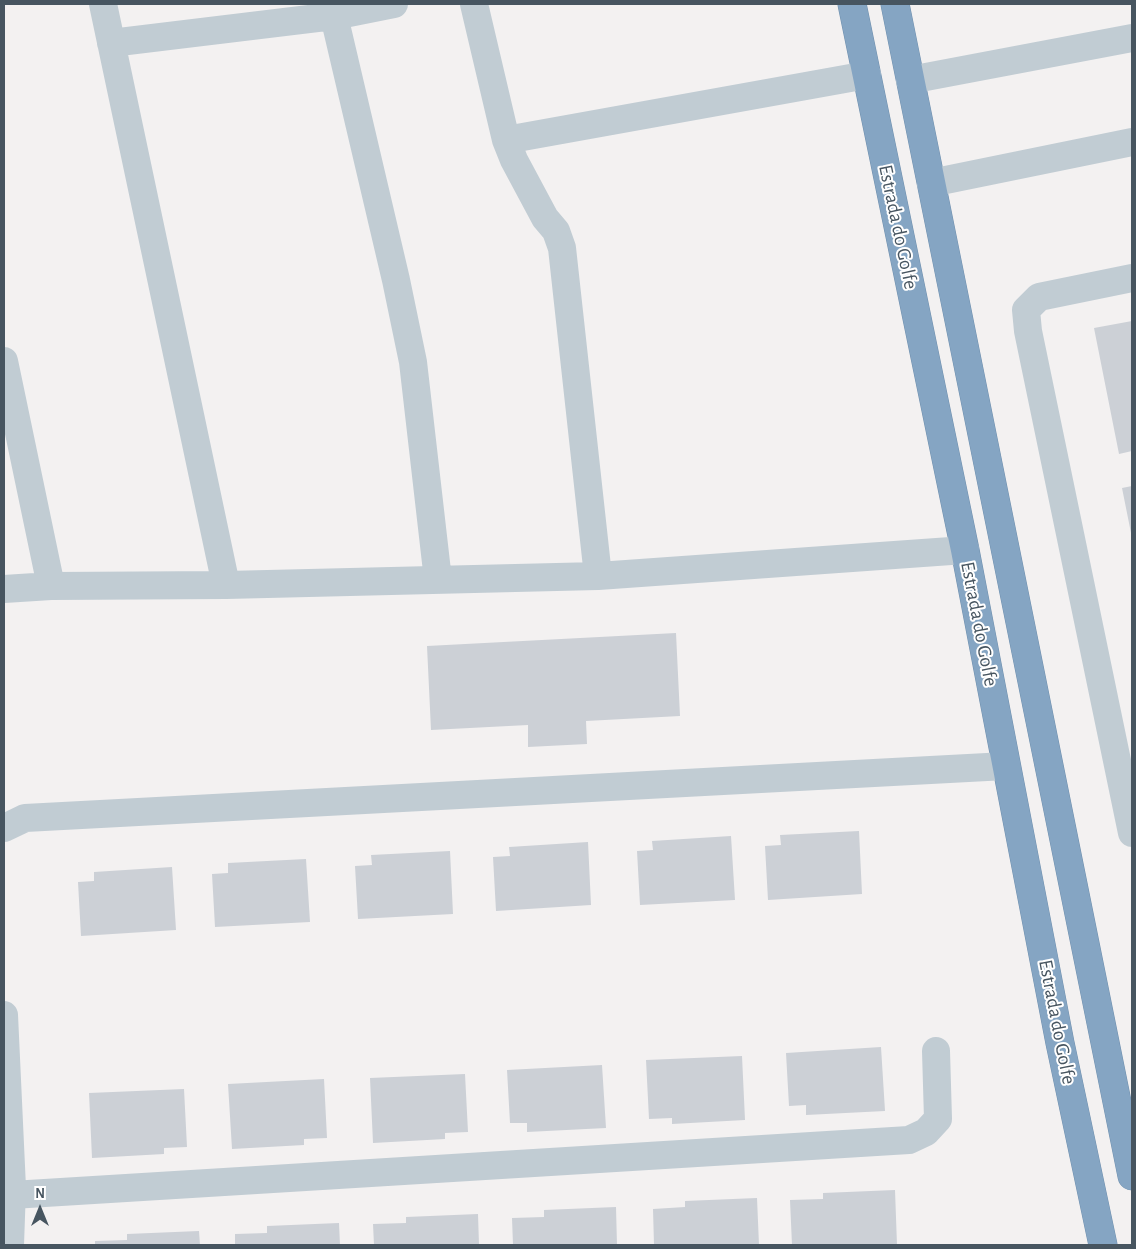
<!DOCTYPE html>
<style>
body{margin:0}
#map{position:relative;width:1136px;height:1249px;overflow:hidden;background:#f3f1f1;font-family:"Alegreya Sans",sans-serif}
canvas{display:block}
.frame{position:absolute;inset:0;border:5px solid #475560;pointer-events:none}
.north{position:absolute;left:15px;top:1184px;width:50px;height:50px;-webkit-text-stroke:4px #fff;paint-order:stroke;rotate:0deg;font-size:14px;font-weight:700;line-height:20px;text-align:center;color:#475560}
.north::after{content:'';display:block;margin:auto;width:18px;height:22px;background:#475560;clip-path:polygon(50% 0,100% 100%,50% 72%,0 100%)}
</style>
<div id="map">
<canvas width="1136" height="1249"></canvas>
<div class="frame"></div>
<div class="north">N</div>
</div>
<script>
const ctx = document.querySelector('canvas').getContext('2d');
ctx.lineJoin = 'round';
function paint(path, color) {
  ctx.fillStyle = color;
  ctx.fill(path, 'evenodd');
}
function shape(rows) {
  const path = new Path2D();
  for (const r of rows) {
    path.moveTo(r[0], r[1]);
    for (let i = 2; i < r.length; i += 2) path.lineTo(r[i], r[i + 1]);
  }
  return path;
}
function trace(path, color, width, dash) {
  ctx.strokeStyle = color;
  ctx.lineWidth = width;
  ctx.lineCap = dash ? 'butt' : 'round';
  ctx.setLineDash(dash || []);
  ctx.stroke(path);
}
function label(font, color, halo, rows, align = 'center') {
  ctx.font = font + ' "Alegreya Sans",sans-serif';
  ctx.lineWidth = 4;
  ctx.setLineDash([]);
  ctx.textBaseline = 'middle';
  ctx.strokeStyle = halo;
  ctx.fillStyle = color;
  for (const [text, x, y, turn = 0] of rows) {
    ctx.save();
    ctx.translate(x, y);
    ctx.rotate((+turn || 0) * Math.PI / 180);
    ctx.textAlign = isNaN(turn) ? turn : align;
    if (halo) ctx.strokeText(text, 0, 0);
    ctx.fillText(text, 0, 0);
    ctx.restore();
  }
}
const building = shape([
 [1132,321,1132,451,1119,454,1094,328],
 [1132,486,1132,532,1131,533,1122,488],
 [676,633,680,716,586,721,587,744,528,747,528,725,431,730,427,646],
 [859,831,862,894,768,900,765,846,781,845,780,835],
 [731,836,735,900,640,905,637,851,653,850,652,841],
 [588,842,591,905,496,911,493,857,510,856,509,847],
 [450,851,453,914,358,919,355,866,372,865,371,855],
 [306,859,310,922,215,927,212,874,228,873,228,863],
 [172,867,176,930,81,936,78,882,94,881,94,872],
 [881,1047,885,1111,806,1115,806,1105,789,1106,786,1053],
 [742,1056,745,1120,672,1124,672,1118,649,1119,646,1060],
 [602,1065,606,1128,527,1132,527,1123,510,1123,507,1070],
 [465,1074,468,1132,445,1133,445,1139,373,1143,370,1078],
 [324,1079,327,1138,304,1139,304,1145,232,1149,228,1084],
 [184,1089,187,1147,164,1148,164,1154,92,1158,89,1093],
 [895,1190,897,1245,792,1245,790,1200,823,1199,823,1193],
 [757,1198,759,1245,654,1245,653,1209,685,1207,685,1201],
 [616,1207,617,1245,513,1245,512,1218,544,1217,544,1210],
 [478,1214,479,1245,374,1245,373,1224,406,1223,406,1217],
 [339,1223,340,1245,235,1245,235,1234,267,1233,267,1226],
 [199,1231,200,1245,95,1245,95,1241,127,1240,127,1234]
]);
const minor = shape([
 [103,4,226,585],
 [474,4,506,140,514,160,545,218,556,231,562,248,598,576],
 [334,16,396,280,413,362,438,580],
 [111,43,334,16,394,4],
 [910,80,1132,38],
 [506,140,867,75],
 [931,183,1132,142],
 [1132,278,1039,297,1026,310,1028,331,1132,833],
 [4,361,51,586],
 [4,589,51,586,226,585,598,576,965,550],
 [4,828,25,818,1006,766],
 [4,1015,12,1188,10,1245],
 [12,1195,909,1140,926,1132,938,1119,936,1051]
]);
const highway = shape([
 [852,4,965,550,1060,1043,1103,1245],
 [895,4,1132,1176]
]);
const streetNames = [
 ["Estrada do Golfe",898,227,78],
 ["Estrada do Golfe",979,624,79],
 ["Estrada do Golfe",1057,1022,79]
];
paint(building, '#ccd0d6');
trace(highway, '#7090ae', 29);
trace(minor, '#c1ccd3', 28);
trace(highway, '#85a5c3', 28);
label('20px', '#475560', '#fff', streetNames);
</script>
